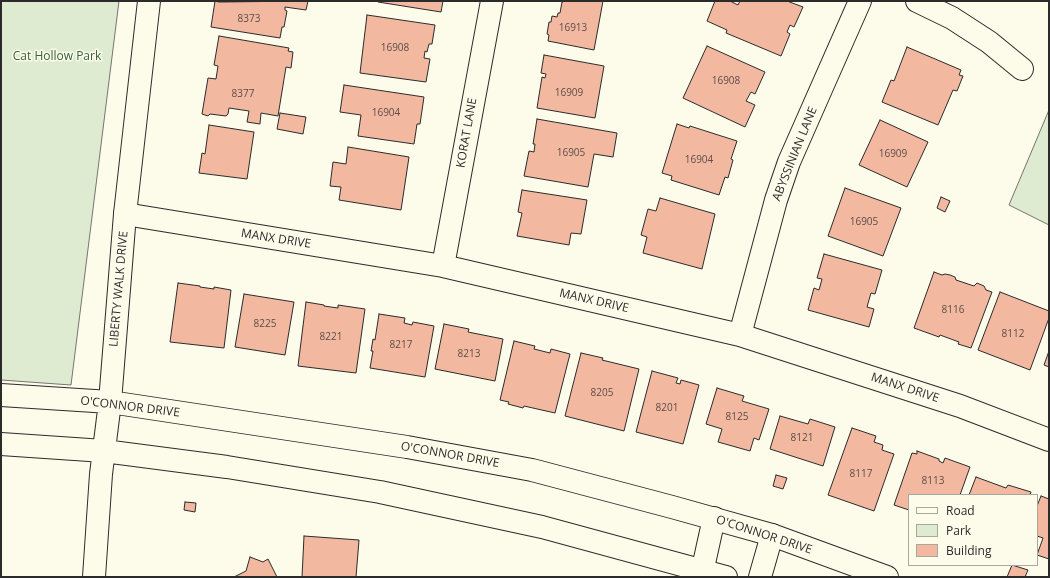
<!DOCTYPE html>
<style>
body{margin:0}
#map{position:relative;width:1050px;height:578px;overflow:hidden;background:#fdfbea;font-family:"Open Sans",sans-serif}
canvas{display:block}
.frame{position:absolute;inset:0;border:2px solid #2b2b2b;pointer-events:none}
.legend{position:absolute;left:908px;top:494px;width:130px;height:72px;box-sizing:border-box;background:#fdfbea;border:1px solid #a9a89e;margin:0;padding:5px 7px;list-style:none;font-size:12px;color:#2b2b2b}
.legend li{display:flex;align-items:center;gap:8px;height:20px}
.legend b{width:20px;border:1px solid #a9a89e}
</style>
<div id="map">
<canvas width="1050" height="578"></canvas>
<div class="frame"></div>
<ul class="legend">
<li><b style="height:5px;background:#fdfbea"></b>Road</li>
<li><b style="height:11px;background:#deebd1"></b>Park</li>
<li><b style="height:11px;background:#f2b8a0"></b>Building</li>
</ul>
</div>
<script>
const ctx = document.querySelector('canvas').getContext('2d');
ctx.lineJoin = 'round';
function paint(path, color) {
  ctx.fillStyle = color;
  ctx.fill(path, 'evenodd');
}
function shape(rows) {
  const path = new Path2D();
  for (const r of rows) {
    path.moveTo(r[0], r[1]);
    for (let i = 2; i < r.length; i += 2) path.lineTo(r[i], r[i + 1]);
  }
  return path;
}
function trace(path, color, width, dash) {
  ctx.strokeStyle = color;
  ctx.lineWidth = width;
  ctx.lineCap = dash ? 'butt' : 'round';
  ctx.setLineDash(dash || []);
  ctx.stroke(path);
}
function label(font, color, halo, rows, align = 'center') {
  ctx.font = font + ' "Open Sans",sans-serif';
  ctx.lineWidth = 3;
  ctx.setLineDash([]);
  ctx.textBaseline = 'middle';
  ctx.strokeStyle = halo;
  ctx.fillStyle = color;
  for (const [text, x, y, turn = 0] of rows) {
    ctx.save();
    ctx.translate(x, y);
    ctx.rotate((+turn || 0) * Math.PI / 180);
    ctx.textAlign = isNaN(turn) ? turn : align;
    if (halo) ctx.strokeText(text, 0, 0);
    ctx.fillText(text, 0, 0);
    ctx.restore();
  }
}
const green = shape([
 [1,1,119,1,71,385,1,380,1,1],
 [1049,110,1049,225,1009,205,1049,110]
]);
const building = shape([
 [215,1,219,2,308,1,306,10,285,7,285,10,287,11,284,27,282,27,280,38,211,27,215,1],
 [378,1,443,1,441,12,378,2,378,1],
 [564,1,603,1,594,50,548,41,549,35,547,34,549,22,551,22,552,16,557,17,558,13,560,13,562,2,563,2,564,1],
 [715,1,730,1,738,5,740,1,787,1,803,7,794,27,790,25,787,32,790,34,781,56,726,33,727,30,707,21,715,1],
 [367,15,435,25,432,44,429,44,427,52,425,51,424,58,430,59,426,82,360,73,367,15],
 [219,36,289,48,288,51,293,52,291,68,286,67,278,116,261,113,260,124,247,122,249,111,229,108,228,114,226,116,210,114,208,116,202,114,208,78,216,79,218,66,214,65,219,36],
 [707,46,765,72,755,94,751,92,746,101,755,105,745,127,683,98,707,46],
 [907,47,961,70,959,75,963,76,957,91,953,90,938,125,882,102,891,80,894,81,907,47],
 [544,55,604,66,595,118,537,108,542,77,545,78,546,74,541,73,544,55],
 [344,85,424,97,420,124,417,124,414,144,358,136,361,115,340,112,344,85],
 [280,113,306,117,303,134,277,129,280,113],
 [537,119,617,133,613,157,594,154,588,187,524,176,529,151,534,152,535,144,533,144,537,119],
 [880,120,928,142,907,187,859,165,880,120],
 [677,124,689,128,690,126,737,141,731,159,733,160,728,178,725,177,719,195,671,180,672,176,662,173,677,124],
 [209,125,254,132,247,179,199,173,202,153,205,154,209,125],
 [348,147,409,157,401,210,339,200,341,187,330,186,333,162,346,164,348,147],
 [845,188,901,208,883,256,828,236,845,188],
 [522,190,587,200,581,234,571,233,569,245,517,236,522,213,518,212,522,190],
 [941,197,950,201,945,212,937,208,941,197],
 [660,198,715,214,702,269,643,253,647,237,641,235,648,209,656,211,660,198],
 [824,254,882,270,875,294,871,293,867,307,874,309,869,327,808,310,814,288,819,290,822,279,817,278,824,254],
 [934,272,942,275,945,274,950,275,955,277,956,280,974,286,977,283,984,286,986,290,992,292,971,348,958,344,959,342,940,335,939,337,914,328,934,272],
 [178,283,200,286,200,287,214,289,214,287,231,290,224,348,170,342,178,283],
 [1000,292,1049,311,1049,318,1030,370,978,350,1000,292],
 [244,294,294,302,285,355,235,347,244,294],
 [306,302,324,305,324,306,338,308,338,305,365,309,356,373,298,366,306,302],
 [379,314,405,318,404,323,412,325,413,322,434,326,425,377,370,368,373,351,371,351,373,339,375,340,379,314],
 [444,324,469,329,468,332,503,339,495,381,435,369,444,324],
 [514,341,535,346,534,349,550,353,551,349,570,354,555,413,524,406,523,408,508,404,509,402,500,400,514,341],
 [1049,351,1049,367,1044,365,1049,351],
 [581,353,603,358,602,360,639,369,624,431,565,416,581,353],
 [652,371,678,378,676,383,680,384,681,380,699,385,683,444,636,432,652,371],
 [717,388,744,396,742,401,769,409,759,440,754,438,750,451,718,442,722,429,706,424,717,388],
 [780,416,808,424,810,419,835,427,823,466,770,449,780,416],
 [852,428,876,436,874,442,883,445,882,450,894,454,874,511,828,495,852,428],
 [917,451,939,459,939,461,943,463,945,458,970,467,960,495,909,495,909,510,894,505,912,453,917,454,917,451],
 [776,475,787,478,783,489,773,486,776,475],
 [976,477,1006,488,1008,485,1031,492,1030,495,969,495,976,477],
 [1041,496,1049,499,1049,559,1037,555,1043,538,1037,536,1037,506,1041,496],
 [185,502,196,503,195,512,184,510,185,502],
 [304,536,359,540,356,577,302,577,304,536],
 [250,557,263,562,268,559,277,577,234,577,246,571,250,557],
 [1012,565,1028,570,1025,577,1007,577,1012,565]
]);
const street = shape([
 [917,1,952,18,989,42,1022,69],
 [125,214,443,266,740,335,960,406,1049,440],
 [443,266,492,1],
 [740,335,776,200,789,162,860,1],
 [701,577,714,518],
 [760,577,772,535]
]);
const secondary = shape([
 [1,395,110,402,407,447,532,470,672,507,772,535,887,577],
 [1,444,104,451,227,467,380,492,542,527,726,577],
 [94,577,101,474,110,402,125,214,149,1]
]);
const numberNames = [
 ["8373",249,19],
 ["16913",573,28],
 ["16908",395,48],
 ["16908",726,81],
 ["16909",569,93],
 ["8377",243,94],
 ["16904",386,113],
 ["16905",571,153],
 ["16909",893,154],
 ["16904",699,160],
 ["16905",864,222],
 ["8116",953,310],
 ["8225",265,324],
 ["8112",1013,334],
 ["8221",331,337],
 ["8217",401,345],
 ["8213",469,354],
 ["8205",602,393],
 ["8201",667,408],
 ["8125",737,417],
 ["8121",802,438],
 ["8117",861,474],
 ["8113",933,481]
];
const parkNames = [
 ["Cat Hollow Park",57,57]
];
const streetNames = [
 ["KORAT LANE",467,133,-80],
 ["ABYSSINIAN LANE",795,154,-68],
 ["MANX DRIVE",276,239,9],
 ["LIBERTY WALK DRIVE",119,289,-85],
 ["MANX DRIVE",594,301,13],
 ["MANX DRIVE",905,388,18],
 ["O'CONNOR DRIVE",130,407,7],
 ["O'CONNOR DRIVE",450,455,10],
 ["O'CONNOR DRIVE",764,535,18]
];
paint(green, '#deebd1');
trace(green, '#74746e', 1);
paint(building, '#f2b8a0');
trace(building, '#2b2b2b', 1);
trace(street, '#2b2b2b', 24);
trace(secondary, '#2b2b2b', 24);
trace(street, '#fdfbea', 22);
trace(secondary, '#fdfbea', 22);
label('10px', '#5d4e48', null, numberNames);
label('12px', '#34623c', '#fdfbea', parkNames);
label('12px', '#2b2b2b', '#fdfbea', streetNames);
</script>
